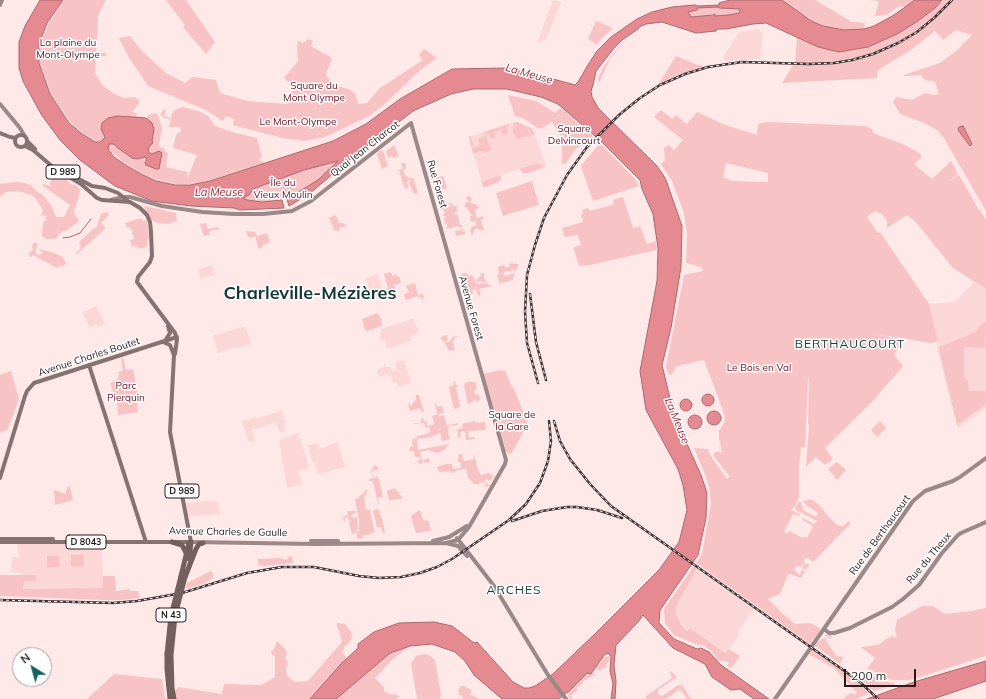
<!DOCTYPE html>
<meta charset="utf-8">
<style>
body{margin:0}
#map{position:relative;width:986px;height:699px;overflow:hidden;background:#fee8e8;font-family:Mulish,sans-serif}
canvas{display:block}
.north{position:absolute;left:12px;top:647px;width:40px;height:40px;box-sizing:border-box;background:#fff;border:1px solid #a8a4a5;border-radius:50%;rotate:323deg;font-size:11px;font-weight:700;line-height:16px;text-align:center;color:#261c1d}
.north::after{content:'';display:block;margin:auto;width:14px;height:18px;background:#126261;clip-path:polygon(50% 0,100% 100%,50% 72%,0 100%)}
.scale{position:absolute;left:844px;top:669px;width:72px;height:18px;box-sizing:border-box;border:2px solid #261c1d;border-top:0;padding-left:5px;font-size:12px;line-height:14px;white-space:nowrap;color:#261c1d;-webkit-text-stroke:3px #fff;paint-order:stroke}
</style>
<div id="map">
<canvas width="986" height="699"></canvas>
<div class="north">N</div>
<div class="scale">200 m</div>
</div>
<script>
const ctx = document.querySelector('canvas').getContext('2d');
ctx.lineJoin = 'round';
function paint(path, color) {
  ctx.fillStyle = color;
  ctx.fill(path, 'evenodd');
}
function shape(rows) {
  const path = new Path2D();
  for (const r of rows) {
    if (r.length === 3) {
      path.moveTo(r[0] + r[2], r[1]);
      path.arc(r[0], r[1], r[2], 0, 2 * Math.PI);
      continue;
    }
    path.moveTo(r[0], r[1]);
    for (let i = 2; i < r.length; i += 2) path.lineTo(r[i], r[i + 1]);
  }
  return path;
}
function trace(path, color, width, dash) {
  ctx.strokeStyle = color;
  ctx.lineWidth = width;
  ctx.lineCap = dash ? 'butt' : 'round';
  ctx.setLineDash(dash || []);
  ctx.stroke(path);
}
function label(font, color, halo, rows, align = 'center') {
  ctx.font = font + ' Mulish,sans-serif';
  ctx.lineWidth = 3;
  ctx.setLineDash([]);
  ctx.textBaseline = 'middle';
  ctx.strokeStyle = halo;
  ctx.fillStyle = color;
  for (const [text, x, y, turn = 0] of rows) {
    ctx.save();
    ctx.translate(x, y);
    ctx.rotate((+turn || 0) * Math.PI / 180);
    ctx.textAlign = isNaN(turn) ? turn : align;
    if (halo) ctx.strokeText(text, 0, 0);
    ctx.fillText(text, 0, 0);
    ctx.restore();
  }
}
const built = shape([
 [553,0,561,2,546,39,537,43],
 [759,29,763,36,760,59,726,61,723,57,739,32],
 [516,122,528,126,533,130,546,166,545,168,528,173,523,173,520,169,501,175,501,179,498,183,485,187,483,187,469,137],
 [212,265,215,275,200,279,199,269],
 [378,274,382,290,371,295,366,278],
 [974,282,986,289,986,408,958,428,937,348,938,341,929,304,955,302],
 [96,306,105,324,98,327,96,324,90,328,82,313],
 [413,319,419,331,416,332,417,335,410,337,411,341,387,349,385,340,381,341,380,333,382,332,381,329],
 [245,326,251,344,238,348,237,347,218,353,213,336],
 [404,360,411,383,398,387,396,382,393,383,391,375,389,376,388,374,379,377,377,370,384,367,384,365,385,364,386,367,391,367,392,372,397,370,395,363],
 [281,410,286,423,283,424,285,431,280,433,276,422,252,430,255,441,249,442,242,421,254,418,255,419,278,412,278,411],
 [297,433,299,434,309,468,298,471,302,484,287,488,279,440],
 [337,442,345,467,318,474,314,462,312,461,308,445,318,443,319,447,318,448,321,449],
 [212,501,217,501,221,514,189,516,186,503],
 [17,544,102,544,103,596,20,592,21,573,11,572,12,557,17,557,19,555],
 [697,569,755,609,737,632,740,634,725,654,690,628,687,631,684,629,675,614,679,600]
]);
const green = shape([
 [64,0,106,0,97,18,98,18,98,23,96,53,106,53,106,56,96,56,95,73,103,86,113,93,124,98,135,97,140,102,132,112,137,113,136,116,147,118,148,115,157,113,162,128,159,146,165,150,168,154,166,167,188,172,187,179,197,155,173,148,176,135,181,131,180,127,169,127,171,119,164,118,160,114,165,109,166,111,164,116,171,118,173,111,182,107,199,111,208,116,215,126,232,132,257,138,262,157,259,159,260,161,263,161,264,163,208,181,191,184,176,184,157,180,145,175,126,164,99,141,95,141,82,133,70,122,51,94,40,63,40,44,48,24],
 [166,0,186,0,215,42,206,54,183,27,185,25],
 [782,0,815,0,852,22,865,23,864,29,844,30,823,26,811,21],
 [870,0,915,0,907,6,898,7,886,15,875,16,879,1],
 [942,0,986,0,986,211,944,138,937,130,922,122,900,114,893,102,896,97,912,100,925,93,934,95,939,94,935,82,925,80,921,75,904,76,904,75,940,63,955,52,972,35,956,30,943,40,935,31,912,49,877,71,877,78,782,83,795,62,797,38,818,47,839,52,868,47,897,34,915,23,935,8],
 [717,7,740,9,740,11,739,13,728,15,715,16,715,14,691,17,688,12,697,8],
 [596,21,613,28,601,39,597,45,588,39],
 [130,36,141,50,166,73,185,83,192,77,216,80,220,93,247,101,288,104,294,87,284,78,298,61,297,47,298,41,303,43,306,41,307,39,313,41,311,46,332,58,326,74,330,81,338,86,351,90,356,95,358,104,367,103,380,88,423,60,419,55,424,49,437,58,419,71,387,102,371,115,325,137,304,141,282,138,233,125,234,119,226,116,223,121,206,110,148,86,128,56,119,38],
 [623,42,624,42,609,61,599,83,598,78,604,66],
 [676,56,698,65,702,65,703,67,675,76,658,85],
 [508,95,536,101,555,113,559,109,562,109,592,135,593,138,576,149,566,163,562,164,562,146,561,137,552,122,544,127,539,129,523,118,515,116],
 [661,110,672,119,676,115,687,124,697,112,725,125,757,135,758,124,767,122,865,126,872,129,873,133,905,145,919,153,922,157,914,164,932,179,951,161,958,174,948,182,959,175,979,210,980,210,986,220,986,289,953,268,915,221,907,215,887,228,887,221,882,214,875,211,867,217,878,233,880,232,929,304,938,341,931,343,870,333,903,340,894,355,903,366,872,402,825,448,833,459,825,465,816,457,806,467,809,424,808,424,809,377,808,379,805,447,801,447,799,469,799,497,795,506,791,510,800,514,799,516,802,517,793,514,784,532,787,534,789,531,803,538,804,537,807,538,813,526,802,520,803,518,814,524,817,521,796,510,795,508,799,502,801,502,803,510,816,517,818,513,805,504,803,501,808,500,813,500,822,508,826,514,837,525,843,526,849,521,850,524,813,562,808,558,804,559,804,563,810,565,805,570,802,568,804,564,802,564,801,567,796,566,794,570,798,573,798,574,800,575,802,570,805,571,801,578,790,574,788,575,780,594,768,599,782,613,795,624,808,623,813,624,819,628,820,630,810,644,696,563,702,554,711,503,709,487,706,477,694,448,708,449,710,455,727,479,730,477,713,455,715,452,722,452,719,438,719,431,725,421,724,413,704,360,677,366,671,375,669,375,666,367,684,275,703,271,701,267,686,263,687,236,684,213,672,181,661,164,665,160,664,148,669,145,674,150,683,140,654,117],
 [726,163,768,173,768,182,732,181,723,177],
 [518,122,527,127,529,134,530,134,528,126,532,129,535,134,516,139,512,129,514,128,513,123],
 [509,124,509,126,506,127,508,133,503,135,501,130,494,132,495,137,491,139,489,134,486,135,491,151,483,153,482,151,473,154,469,137,469,136,470,136,474,145,472,146,473,148,480,146,478,139,485,136,484,132],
 [600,143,635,179,639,186,593,201,581,166],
 [394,145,399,156,393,158,392,156,388,158,386,151],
 [381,150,383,151,388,166,382,169,377,154],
 [339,160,318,180,287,199,262,202,247,200,243,198,249,195,253,189,266,184,304,170],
 [401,163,405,163,406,164,405,166,406,166,406,169,403,170,405,175,409,178,413,178,418,193,414,194,409,183,411,181,409,180,407,182,409,187,405,189,399,171,396,171,403,169],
 [539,163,540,166,543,165,543,168,527,173,523,173,520,169],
 [56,172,67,179,70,184,76,185,80,190,78,200,74,211,75,215,79,221,67,230,60,233,57,238,52,239,46,239,42,236,43,224,44,221,47,220,45,215,41,216,43,210,36,199,32,195,18,191,6,192,0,197,0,184,17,182,25,183,31,185,37,192,42,194,51,205,56,217,64,217,70,205,42,185,44,184,49,186,51,185,49,184,50,182,53,179,54,173],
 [437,173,438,177,443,176,447,188,439,190,438,188,440,186,436,187,435,183,437,182,433,175],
 [501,175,501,179,499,182,485,187,483,187,482,182],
 [532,181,539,205,503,216,496,193],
 [470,196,472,200,470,201,471,204,475,204,477,206,480,207,475,210,476,216,478,218,483,216,484,218,481,220,484,230,481,231,480,228,480,231,478,228,474,230,472,237,470,229,472,229,471,227,477,225,475,221,471,222,470,219,472,218,470,218,470,216,473,216,472,214,471,215,467,208,464,206,465,205,465,203,470,201,467,200,466,197],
 [623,197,633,228,640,226,647,244,656,241,657,250,585,266,585,265,579,266,574,250,574,247,581,245,578,235,565,237,562,228,583,222,581,215,583,214,582,210,588,208,590,211,605,207,614,204,613,200],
 [448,203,452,203,453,206,458,206,456,209,459,210,454,213,455,215,457,214,458,217,460,225,462,225,463,231,462,232,465,231,465,234,456,236,455,231,462,230,461,227,459,228,458,226,447,229,447,223,445,224,444,220,446,216,443,216,443,215,445,213,441,205,444,204,445,208,451,206,451,205,449,205],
 [145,206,176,213,177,221,168,224,158,223,151,220,144,207],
 [107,212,109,215,101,223,105,227,105,229,76,255,76,253,81,248,79,242,93,229,97,227,101,214],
 [336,215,339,223,343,223,347,226,339,228,339,231,337,232,337,230,333,231,334,229,329,218],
 [141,218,143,221,147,220,148,226,149,238,147,241,147,246,141,249,135,246,132,247,130,240,134,239,132,232,133,231,129,227,127,228,125,223],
 [206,223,208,229,217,227,220,230,212,230,209,232,210,235,204,236,200,224],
 [246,231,255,232,257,236,267,233,270,242,262,246,261,245,262,248,259,249,255,236,250,238,248,236],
 [34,242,36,243,38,245,35,252,37,253,36,255,42,254,42,251,40,251,39,249,51,252,63,257,66,263,62,267,60,265,57,268,33,255,32,257,30,257,29,252,33,251,32,247],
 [512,262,513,264,519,264,516,271,513,270,512,268,511,271,503,272,505,276,514,273,515,276,513,278,513,280,503,283,501,281,501,284,500,284,498,278,499,277,497,277,497,275,499,274,498,267,504,265,506,268,510,266,509,263,511,264],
 [390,272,394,277,395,276,395,274,396,274,397,277,399,276,401,283,394,285,396,289,385,293,384,290,388,288,384,274],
 [466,273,469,276,472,275,477,284,483,283,482,281,477,282,476,280,481,276,480,273,484,273,484,278,487,282,483,283,483,284,487,283,488,285,491,285,492,286,479,289,481,295,478,296,476,289,472,290,473,294,466,296,465,292,467,292,461,274],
 [415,283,418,296,420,294,424,294,422,296,424,296,422,301,421,297,419,298,418,296,406,300,404,294,409,292,406,286],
 [377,313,380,316,382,323,381,326,367,331,365,330,362,319],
 [986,322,985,348,966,347,964,348,964,377,968,382,969,391,986,391,986,404,957,425,941,358,939,347,976,332,980,325],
 [447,335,448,341,445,342,445,343,451,341,450,339,452,339,452,337,457,336,457,337,454,338,455,340,452,341,453,342,455,350,449,351,443,340,441,340,441,337],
 [121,358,123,358,126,370,133,369,138,395,140,395,141,401,137,401,138,412,118,415,117,402,110,383,117,380,119,375,118,372,123,371],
 [501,370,505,371,511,385,514,389,528,424,511,454,506,452,483,374],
 [11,371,19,399,8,429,0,433,0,375],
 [455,381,456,385,459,386,456,387,460,406,460,407,454,409,449,387,454,385,453,382],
 [468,382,475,382,477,389,474,391,475,394,479,395,480,400,476,402,475,399,473,399,473,402,468,404,464,385,465,383],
 [416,395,419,395,424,412,421,411,420,408,410,411,408,403,411,406,416,399],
 [434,403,435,403,437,407,442,406,444,413,439,414,439,416,444,415,447,426,457,423,458,425,449,426,448,429,448,430,449,430,448,433,450,439,442,441,440,433,431,437,417,439,418,450,450,444,446,447,445,450,437,453,428,450,420,452,423,463,425,463,423,460,429,458,430,462,419,464,418,460,421,460,420,457,415,457,414,451,409,451,410,447,413,446,412,439,417,438,417,436,427,434,427,433,430,432,431,434,429,427,426,428,424,423,414,424,414,423,420,423,423,417,424,422,427,422,427,426,433,425,434,423,432,416,438,414],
 [475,421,476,423,485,422,486,430,468,431,469,438,474,437,475,439,466,440,465,431,460,432,461,437,458,438,458,432,457,430,451,431,463,428,462,424],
 [880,421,886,428,877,437,871,430],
 [474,453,477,467,480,474,482,475,489,473,494,477,490,481,487,479,484,480,489,485,489,486,483,487,486,484,485,482,479,483,479,484,474,484,468,477,466,469,458,470,453,473,449,471,440,472,439,471,437,467,446,464,452,464,453,469,461,468,461,462,458,462,459,454,462,454,463,459,464,461,474,459],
 [837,462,846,470,837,480,828,469],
 [375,465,379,468,377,470,372,471,374,480,375,477,377,476,378,479,379,479,383,497,378,498,379,503,378,504,373,481,369,481,369,479,373,478,371,471],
 [68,486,70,487,73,500,55,505,54,490,65,494],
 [366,488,367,491,366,495,364,496,366,510,370,510,375,534,374,532,369,534,369,535,362,535,363,539,357,538,357,532,352,534,349,523,351,522,351,520,349,521,348,517,345,518,345,521,344,522,343,517,348,515,347,511,356,511,356,513,351,515,352,517,357,518,358,529,355,531,359,531,359,522,355,499,359,498,359,496,363,494,366,490],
 [395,488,402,497,402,499,389,500,387,491],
 [376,509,380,510,379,512,380,515,381,515,385,532,383,533,381,527,377,527,373,511],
 [419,510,422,514,421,515,424,521,427,520,430,524,429,525,431,531,416,533,411,516],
 [71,555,83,555,84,566,72,567,71,565],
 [47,556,59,556,59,567,47,568],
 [292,556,293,563,265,566,258,565,258,559,280,558,287,560,288,557],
 [694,566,697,569,679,600,675,614,684,629,687,631,690,628,725,653,729,649,740,656,731,668,727,666,729,663,726,661,719,661,711,651,705,646,698,645,674,635,665,623,664,609],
 [211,571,213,574,213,578,205,583,186,589,187,583],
 [0,575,36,575,36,581,25,581,25,582,23,583,23,589,102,588,103,576,115,576,116,591,130,589,130,591,138,591,140,598,121,600,102,600,0,596],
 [922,606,933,606,945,614,972,611,986,608,986,656,910,680,893,680,876,675,873,670,867,669,875,658,861,647,878,645,886,639,893,636,894,638,897,637,895,630,897,620],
 [337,623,345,624,351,632,352,638,349,643,345,646,342,652,347,658,310,699,176,699,175,691,178,687,222,694,224,684,261,685,275,677,275,656,272,655,271,651,274,650,277,641,285,649,287,653,285,658,288,663,286,670,287,676,295,682,308,681,342,642,339,631,337,627],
 [831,634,832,637,830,639,828,637,825,639,837,657,840,656,842,657,844,656,840,664,814,645,822,639,830,636,825,636,825,635],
 [410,646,392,660,375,678,384,687,384,691,391,695,395,694,400,697,396,699,336,699,387,654],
 [812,649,856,680,869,693,857,699,843,699,849,694,852,693,856,695,857,693,834,668,810,655,809,654],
 [424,654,429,655,435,660,441,695,440,699,417,699,411,664,416,656],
 [610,656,609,661,606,665,607,668,604,668,600,671,598,669,595,671,603,657],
 [671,671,677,677,658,690,658,694,662,696,678,685,681,686,681,683,691,699,687,699,680,689,666,699,647,699,645,697,672,678,670,672],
 [866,671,874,676,891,683,893,682,895,685,874,691,860,679,861,677,863,678],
 [588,673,590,673,591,675,594,673,595,675,583,681,583,682,581,685,577,687,577,691,571,695,572,699,570,699,568,696,569,691],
 [114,674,162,679,165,699,87,699],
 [461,686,464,686,472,690,470,694,479,699,463,699,462,695,459,695,458,690]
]);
const water = shape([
 [40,0,63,0,47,23,39,44,39,63,50,94,69,123,82,134,95,142,100,142,103,140,105,137,101,129,102,123,108,118,118,116,146,118,152,123,154,129,152,141,153,142,152,144,150,145,148,150,149,153,152,154,159,151,162,153,159,169,156,169,146,165,145,163,147,159,145,157,137,159,132,158,118,148,114,144,109,144,108,149,114,157,127,166,143,175,156,181,175,185,190,185,210,181,333,141,366,124,400,99,452,69,505,68,546,77,575,85,578,82,588,65,597,51,611,37,637,19,652,12,672,7,694,5,696,5,697,6,719,5,719,3,730,0,782,0,811,21,823,26,844,30,864,29,874,26,894,15,915,0,942,0,935,8,915,23,897,34,868,47,839,52,818,47,766,23,753,24,726,29,717,29,716,31,696,33,662,22,646,24,639,27,638,29,622,40,614,48,596,71,593,85,591,91,592,97,598,108,656,165,662,173,666,180,682,226,681,267,671,328,662,365,674,415,701,475,707,493,706,518,698,555,660,610,659,623,674,639,697,649,701,648,709,652,721,665,769,699,754,699,740,689,731,690,712,677,705,664,673,648,643,615,638,622,616,645,614,665,616,681,615,699,611,699,613,684,610,671,611,656,608,653,604,655,591,674,587,673,569,691,559,699,502,699,474,675,465,661,455,652,432,644,410,646,390,653,336,699,310,699,341,664,358,648,358,644,374,632,399,623,434,622,452,626,474,643,477,642,513,682,524,688,529,688,535,686,553,674,600,629,659,570,679,542,687,510,683,485,678,469,646,410,640,371,657,281,658,248,653,214,642,189,640,180,601,141,558,104,541,97,507,89,473,89,451,94,413,111,354,156,309,194,289,206,287,199,318,180,338,161,304,170,266,184,253,189,249,195,243,198,247,200,262,202,282,200,284,208,240,210,234,208,191,206,152,201,115,186,80,160,60,140,41,114,23,81,19,68,19,42,25,26,40,0],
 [717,7,719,7,719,8,740,9,740,11,739,13,728,15,715,16,715,14,713,15,691,17,688,12,697,10,697,8,717,7],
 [963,126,972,144,970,146,958,130,959,127,963,126],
 [708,400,6],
 [686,405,6],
 [714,418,7],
 [695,422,7],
 [986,661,986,681,933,699,867,699,914,682,986,661]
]);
const stream = shape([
 [63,238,70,237,80,233,91,219]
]);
const secondary = shape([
 [0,5,2,0],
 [0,104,20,128,24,135],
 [111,200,123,197,130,197,162,206,202,212,234,214,263,214,292,211,311,201,411,123,506,460,505,464,469,527,458,540,446,543],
 [457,538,494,586,548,675,566,699],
 [311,541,338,541],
 [433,541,449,537,467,526],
 [191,542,315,544,446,543,458,546,467,556],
 [824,629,829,633,834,633,850,628,892,607,903,599,919,585,942,553,958,535,961,533,986,522],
 [775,699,913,501,925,491,953,481,960,477,986,458]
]);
const primary = shape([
 [0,133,10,137,16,138],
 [21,141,6],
 [28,142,35,149],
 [25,146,33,150,54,168,81,184,97,198,102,200,130,202,140,208,147,215,150,222,151,232,152,256,150,262,138,277,137,282,175,333,177,339,175,354],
 [77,178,92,186,105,188,118,193,128,201],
 [165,341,170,333,168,326],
 [89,365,146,542],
 [0,478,25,396,27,391,34,383,177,337],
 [0,539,53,539],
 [0,542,191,542,170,432,174,355,170,345,163,342]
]);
const highway = shape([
 [172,542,182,545,186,553],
 [189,559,191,542],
 [181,576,189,543],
 [185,577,196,549,199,544,203,543],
 [167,654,167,669,170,699],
 [174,699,172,688,171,655,175,616]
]);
const rail = shape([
 [530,294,536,342,546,380],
 [538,383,527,343,525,312,527,275,535,245,544,218,567,175,587,147,619,115,640,98,660,85,685,74,708,67,742,62,809,64,834,63,852,60,873,54,898,43,917,32,934,18,952,0],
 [554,421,560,441,570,459,590,484,611,506,846,672,861,683,878,699],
 [512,521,542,511,567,507,577,507,597,510,622,518],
 [0,600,113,603,137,601,182,593,247,573,282,567,314,567,359,576,379,578,401,577,420,573,437,567,452,559,509,520,526,504,540,483,548,461,551,441,549,421]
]);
const highwayBridge = shape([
 [175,616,185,577],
 [167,654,171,616,181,576]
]);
const shields = [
 [63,172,34],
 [182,491,34],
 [86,542,40],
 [171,615,30]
];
const shieldNames = [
 ["D 989",63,172],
 ["D 989",182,491],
 ["D 8043",86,542],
 ["N 43",171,615]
];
const parkNames = [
 ["La plaine du",68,43],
 ["Mont-Olympe",68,55],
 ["Square du",314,86],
 ["Mont Olympe",314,98],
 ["Le Mont-Olympe",298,122],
 ["Square",574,129],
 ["Delvincourt",574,141],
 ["Île du",283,183],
 ["Vieux Moulin",283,195],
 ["Le Bois en Val",759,368],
 ["Parc",126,386],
 ["Pierquin",126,398],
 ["Square de",512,415],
 ["la Gare",512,427]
];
const streetNames = [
 ["Quai Jean Charcot",365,149,-38],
 ["Rue Forest",437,184,74],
 ["Avenue Forest",471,308,74],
 ["Avenue Charles Boutet",89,357,-18],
 ["Avenue Charles de Gaulle",228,532,1],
 ["Rue de Berthaucourt",880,535,-54],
 ["Rue du Theux",929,558,-50]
];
const waterNames = [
 ["La Meuse",529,74,16],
 ["La Meuse",219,193],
 ["La Meuse",677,421,68]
];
const quarterNames = [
 ["BERTHAUCOURT",850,344],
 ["ARCHES",514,590]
];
const townNames = [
 ["Charleville-Mézières",310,294]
];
paint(built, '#fcd7d8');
paint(green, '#f8c3c5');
paint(water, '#e58a90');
trace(water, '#ac696e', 1);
trace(stream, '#ac696e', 1);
trace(secondary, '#9b898a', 4);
trace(primary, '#877272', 4);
trace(highway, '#755e5e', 5);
trace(rail, '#3f3334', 2.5);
trace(rail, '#fff', 1, [3]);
trace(highwayBridge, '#755e5e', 5);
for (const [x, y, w] of shields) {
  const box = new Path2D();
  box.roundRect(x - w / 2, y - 7, w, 14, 3);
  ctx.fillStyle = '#fff';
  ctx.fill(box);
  trace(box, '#261c1d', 1);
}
label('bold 9px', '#261c1d', null, shieldNames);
label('10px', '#631221', '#fff', parkNames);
label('10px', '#261c1d', '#fff', streetNames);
label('italic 11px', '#932839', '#fff', waterNames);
ctx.letterSpacing = '1px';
label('12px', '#163938', '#fff', quarterNames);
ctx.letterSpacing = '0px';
label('bold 18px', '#163938', '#fff', townNames);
</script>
